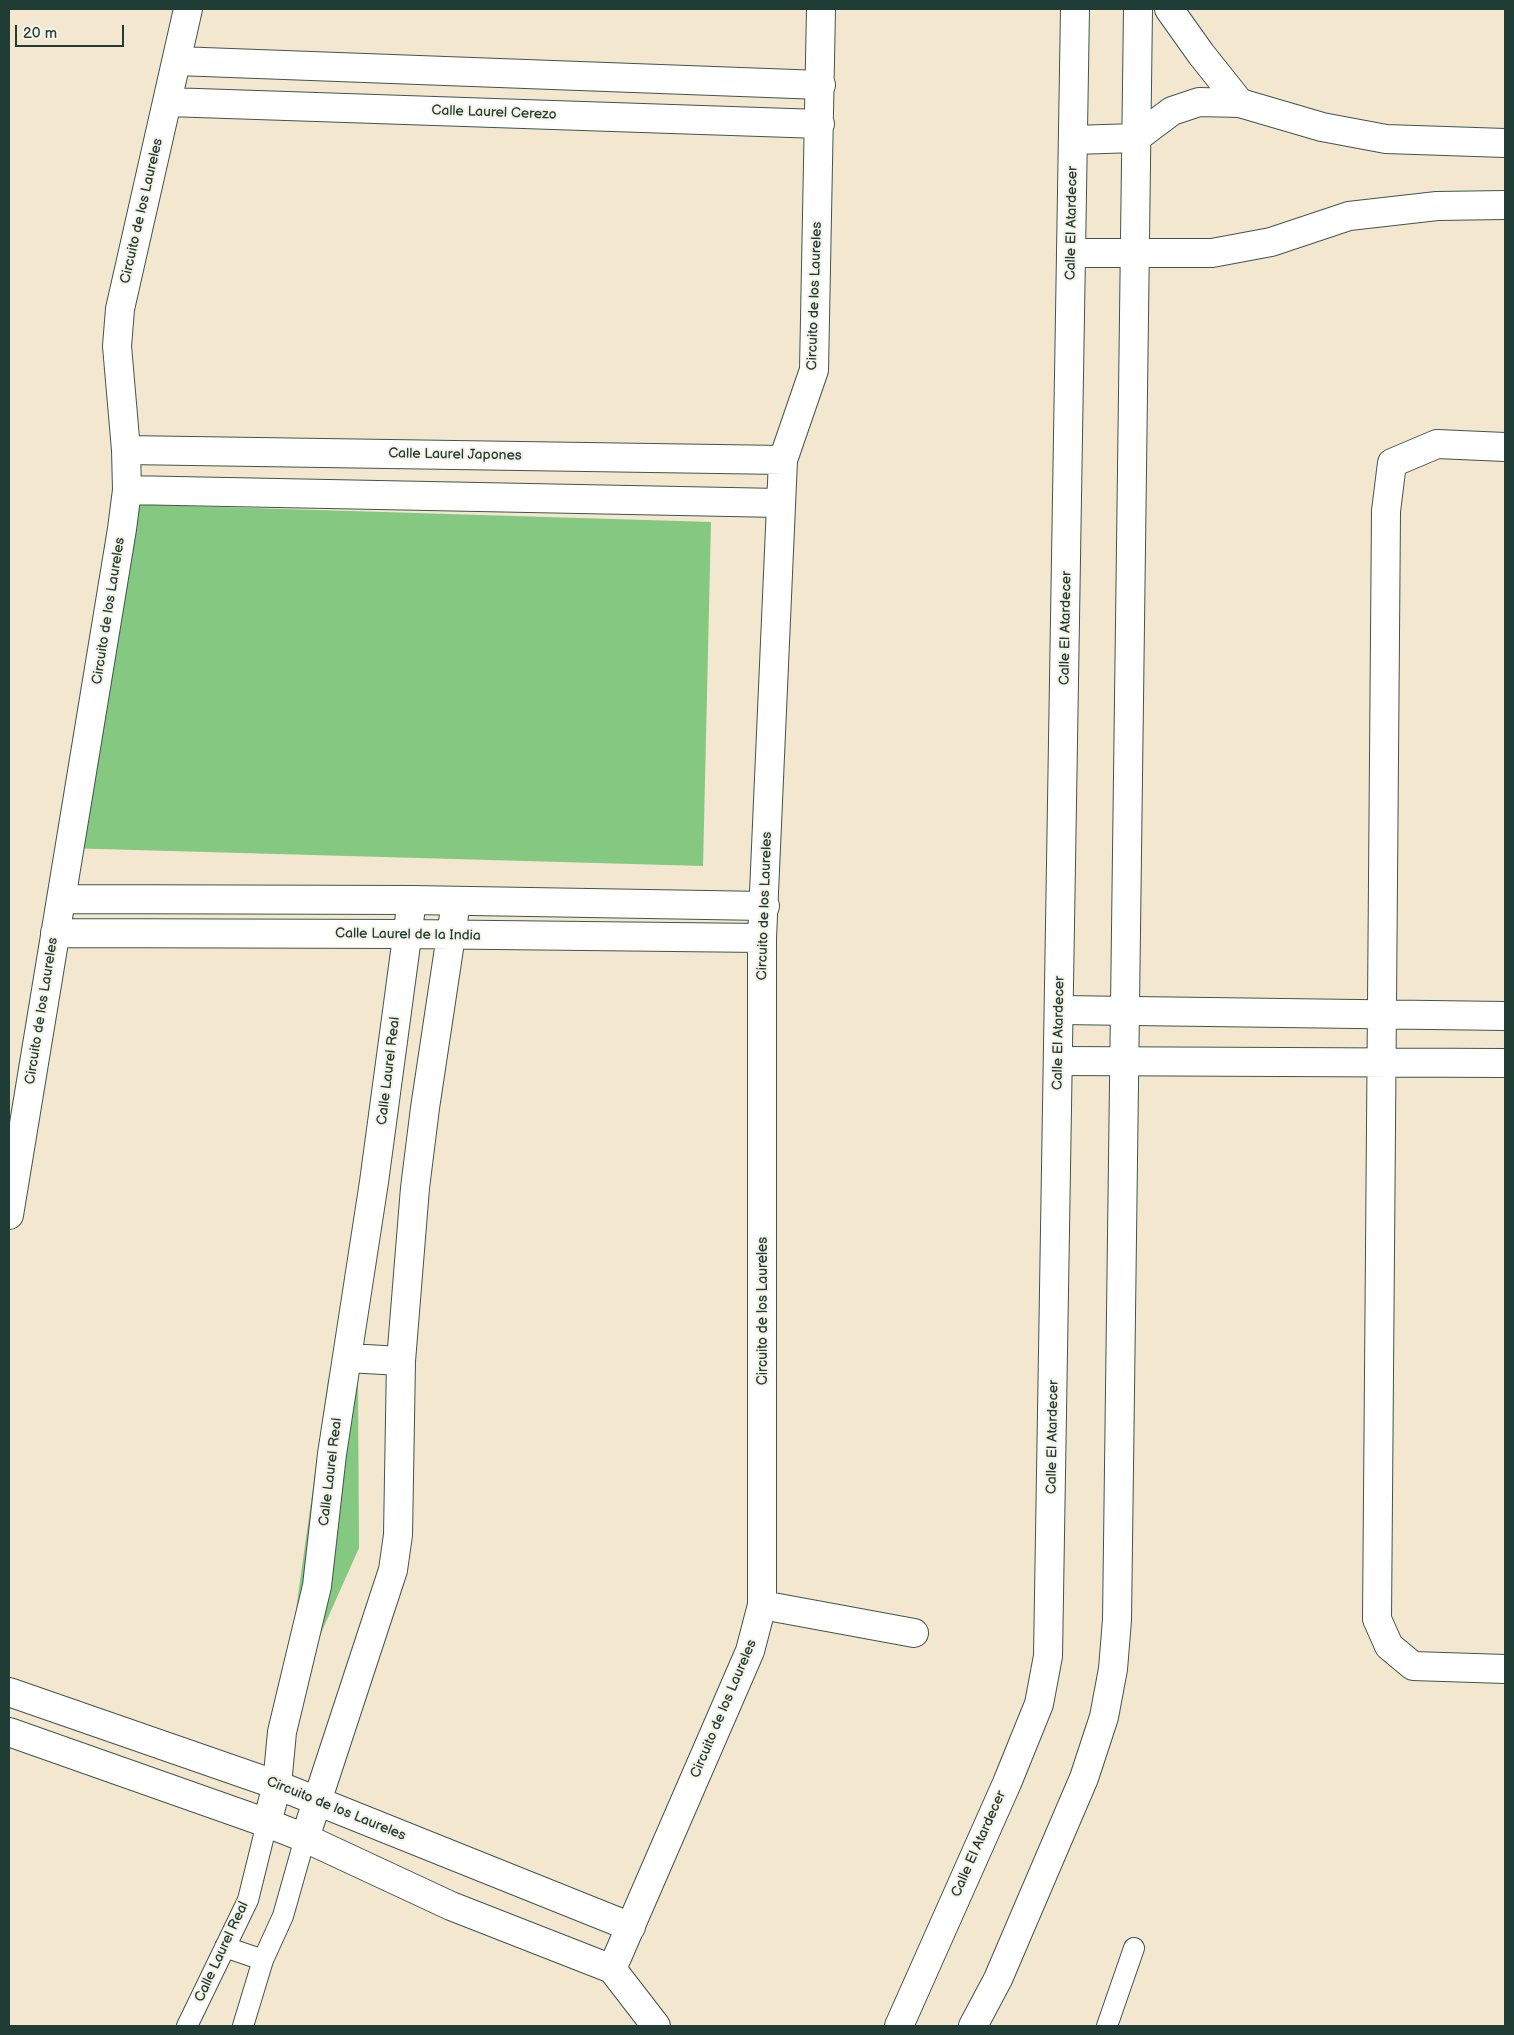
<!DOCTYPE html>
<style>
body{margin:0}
#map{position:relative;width:1514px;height:2035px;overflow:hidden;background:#f3e7d0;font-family:"Balsamiq Sans",sans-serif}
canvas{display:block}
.frame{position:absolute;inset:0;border:10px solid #1f3d34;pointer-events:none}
.scale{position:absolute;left:15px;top:25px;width:109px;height:22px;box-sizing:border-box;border:2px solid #1f3d34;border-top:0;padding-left:6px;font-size:15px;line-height:18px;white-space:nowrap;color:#1f3d34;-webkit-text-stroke:4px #f7f3e8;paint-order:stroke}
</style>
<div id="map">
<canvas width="1514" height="2035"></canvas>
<div class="frame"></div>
<div class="scale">20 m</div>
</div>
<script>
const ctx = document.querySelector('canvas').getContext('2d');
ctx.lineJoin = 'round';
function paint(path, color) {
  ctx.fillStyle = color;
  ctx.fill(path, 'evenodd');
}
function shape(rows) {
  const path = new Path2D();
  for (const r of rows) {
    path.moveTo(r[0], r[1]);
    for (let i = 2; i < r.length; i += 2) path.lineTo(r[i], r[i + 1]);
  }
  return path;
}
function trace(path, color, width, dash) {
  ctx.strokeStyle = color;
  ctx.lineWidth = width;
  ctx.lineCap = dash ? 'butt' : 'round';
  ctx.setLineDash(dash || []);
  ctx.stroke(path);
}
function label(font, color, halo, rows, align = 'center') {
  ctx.font = font + ' "Balsamiq Sans",sans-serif';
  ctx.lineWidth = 4;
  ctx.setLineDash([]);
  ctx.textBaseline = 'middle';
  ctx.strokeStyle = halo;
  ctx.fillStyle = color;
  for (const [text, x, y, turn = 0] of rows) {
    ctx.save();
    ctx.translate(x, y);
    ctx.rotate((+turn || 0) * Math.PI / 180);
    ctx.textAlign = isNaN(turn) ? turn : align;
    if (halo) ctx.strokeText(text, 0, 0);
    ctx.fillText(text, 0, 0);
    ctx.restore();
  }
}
const green = shape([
 [120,504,711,522,703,866,64,848],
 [328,1380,358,1384,359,1548,280,1725]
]);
const service = shape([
 [225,1947,263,1960],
 [187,2026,248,1900,267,1823],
 [243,2026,263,1960,283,1916,305,1838],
 [1107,2026,1134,1948]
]);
const minor = shape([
 [177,61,821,85],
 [168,102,820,124],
 [1073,140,1136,138,1172,111,1199,102,1240,103,1322,127,1386,139,1505,143],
 [1072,253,1212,253,1271,242,1349,216,1437,206,1505,205],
 [1505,447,1437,444,1392,463,1386,511,1377,1619,1389,1646,1413,1666,1505,1669],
 [126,450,783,460],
 [127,490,780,503],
 [61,899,412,900,765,906],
 [55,933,407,934,762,938],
 [1060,1010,1505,1016],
 [1059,1061,1505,1063],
 [9,1215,122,529,127,490,126,450,117,346,120,309,188,9],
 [348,1358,401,1361],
 [762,1605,914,1633],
 [9,1692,277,1785,631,1927],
 [9,1732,267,1823,305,1838,451,1906,612,1969],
 [267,1823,277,1785,282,1732,317,1586,332,1454,374,1182,412,900],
 [305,1838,393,1570,398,1535,401,1361,415,1188,425,1108,456,902],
 [612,1969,750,1651,762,1605,762,938,783,460,814,370,821,9],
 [612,1969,656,2026]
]);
const tertiary = shape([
 [1169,9,1201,54,1240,103],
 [899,2026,1007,1783,1039,1704,1048,1656,1075,9],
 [973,2026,998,1979,1084,1778,1104,1717,1113,1669,1117,1620,1138,9]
]);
const streetNames = [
 ["Calle Laurel Cerezo",494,113,2],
 ["Circuito de los Laureles",142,211,-77],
 ["Calle El Atardecer",1072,223,-89],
 ["Circuito de los Laureles",815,296,-88],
 ["Calle Laurel Japones",455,455,1],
 ["Circuito de los Laureles",109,611,-81],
 ["Calle El Atardecer",1066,628,-89],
 ["Circuito de los Laureles",765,906,-88],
 ["Calle Laurel de la India",408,935,1],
 ["Circuito de los Laureles",42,1011,-81],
 ["Calle El Atardecer",1059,1033,-89],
 ["Calle Laurel Real",389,1071,-83],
 ["Circuito de los Laureles",763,1311,-90],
 ["Calle El Atardecer",1053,1437,-89],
 ["Calle Laurel Real",331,1472,-83],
 ["Circuito de los Laureles",724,1709,-67],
 ["Circuito de los Laureles",336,1809,22],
 ["Calle El Atardecer",979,1844,-66],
 ["Calle Laurel Real",222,1952,-65]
];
paint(green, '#84c882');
trace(service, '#3f564b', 22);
trace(minor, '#3f564b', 30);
trace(tertiary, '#3f564b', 30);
trace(service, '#fff', 20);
trace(minor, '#fff', 28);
trace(tertiary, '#fff', 28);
label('14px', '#1f3d34', '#f7f3e8', streetNames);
</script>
